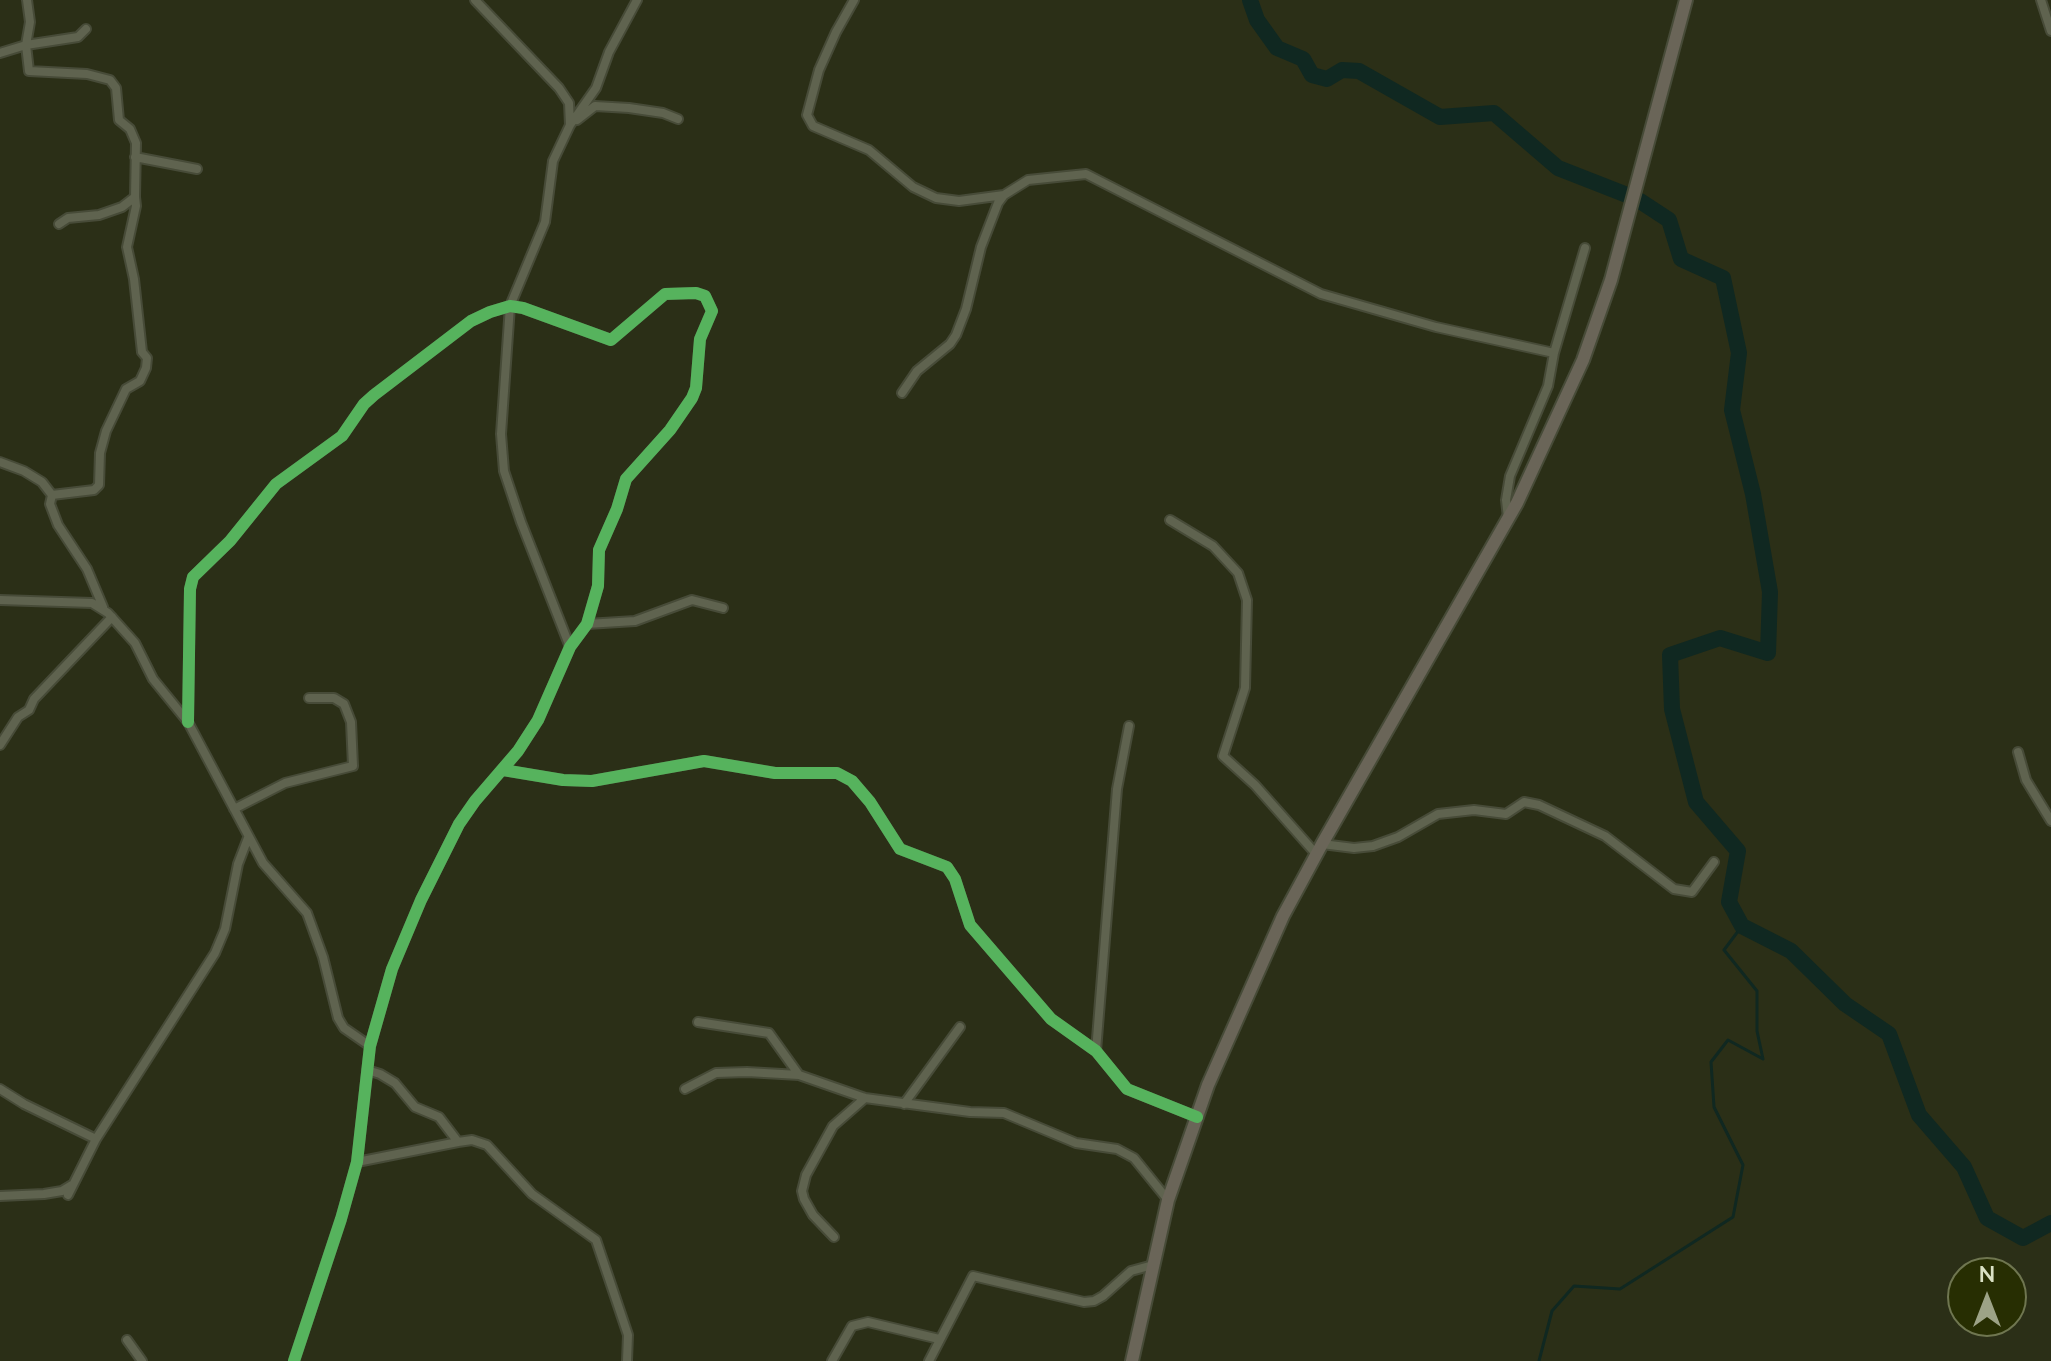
<!DOCTYPE html>
<style>
body{margin:0}
#map{position:relative;width:2051px;height:1361px;overflow:hidden;background:#2b2f17;font-family:"Nunito Sans",sans-serif}
canvas{display:block}
.north{position:absolute;left:1947px;top:1257px;width:80px;height:80px;box-sizing:border-box;background:#272e02;border:2px solid #6f7650;border-radius:50%;rotate:0deg;font-size:22px;font-weight:700;line-height:32px;text-align:center;color:#dae1c4}
.north::after{content:'';display:block;margin:auto;width:28px;height:36px;background:#9da387;clip-path:polygon(50% 0,100% 100%,50% 72%,0 100%)}
</style>
<div id="map">
<canvas width="2051" height="1361"></canvas>
<div class="north">N</div>
</div>
<script>
const ctx = document.querySelector('canvas').getContext('2d');
ctx.lineJoin = 'round';
function shape(rows) {
  const path = new Path2D();
  for (const r of rows) {
    path.moveTo(r[0], r[1]);
    for (let i = 2; i < r.length; i += 2) path.lineTo(r[i], r[i + 1]);
  }
  return path;
}
function trace(path, color, width, dash) {
  ctx.strokeStyle = color;
  ctx.lineWidth = width;
  ctx.lineCap = dash ? 'butt' : 'round';
  ctx.setLineDash(dash || []);
  ctx.stroke(path);
}
const stream = shape([
 [1539,1361,1552,1311,1574,1286,1620,1289,1733,1217,1743,1165,1714,1107,1711,1062,1728,1040,1763,1059,1757,1031,1757,991,1724,950,1742,926]
]);
const river = shape([
 [1250,0,1257,20,1277,48,1303,59,1312,75,1327,79,1342,70,1359,71,1440,117,1494,113,1558,168,1627,195],
 [1640,201,1669,220,1681,259,1723,278,1739,353,1732,410,1753,494,1770,592,1768,653,1720,638,1670,655,1672,709,1696,802,1738,851,1729,902,1742,926,1791,951,1845,1004,1889,1034,1919,1115,1964,1167,1987,1218,2023,1238,2051,1223]
]);
const minor = shape([
 [27,0,30,22,26,45,29,71,87,74,110,80,116,88,119,120,130,129,136,143,135,197,122,207,99,215,68,218,59,224],
 [475,0,559,88,569,103,570,125],
 [854,0,836,32,819,70,807,115,813,126,869,150,913,187,936,198,959,201,1004,195],
 [2041,0,2051,31],
 [0,53,26,45,78,37,86,29],
 [577,120,595,106,629,108,663,113,678,119],
 [135,157,197,169],
 [902,393,917,371,950,344,956,335,966,309,981,247,998,203,1004,195,1028,180,1086,174,1321,294,1436,327,1554,353],
 [0,462,24,471,42,482,52,495],
 [1508,518,1506,500,1510,476,1548,386,1554,353,1585,248],
 [1170,520,1213,546,1238,573,1247,600,1245,688,1223,756,1255,785,1317,855],
 [0,600,92,603,108,613,135,643,153,679,188,722,263,863,307,913,323,957,338,1018,344,1028,370,1046],
 [103,607,87,569,58,525,50,504,52,495,94,490,99,485,100,453,106,431,126,389,140,381,146,368,147,358,142,352,134,279,127,247,136,206,135,197],
 [587,624,635,621,692,600,723,608],
 [570,647,521,522,504,471,501,434,510,306,545,222,553,161,570,125,596,88,609,52,637,0],
 [188,722,190,589,193,577,230,541,276,484,342,436,364,404,374,395,471,321,490,312,510,306,523,308,611,340,665,294,696,293,705,296,712,311,700,339,696,388,692,398,670,430,626,479,617,509,599,550,598,586,587,624,570,647,538,720,518,751,475,801,459,824,421,900,392,969,370,1046,357,1162,341,1219,294,1361],
 [0,745,18,717,29,710,34,699,112,617],
 [2018,752,2026,780,2051,821],
 [503,770,563,780,592,781,704,761,775,773,837,773,852,781,870,802,900,849,947,867,955,879,970,925,1051,1019,1096,1051,1127,1089,1197,1117],
 [234,809,285,783,353,766,351,722,344,704,334,698,309,698],
 [1322,844,1354,848,1373,846,1398,837,1438,814,1474,810,1506,814,1524,802,1539,805,1605,836,1674,889,1692,892,1714,862],
 [698,1022,769,1033,799,1075,865,1098,970,1112,1004,1113,1076,1143,1117,1149,1134,1158,1168,1200],
 [1096,1051,1117,789,1129,726],
 [367,1070,380,1074,395,1083,415,1107,439,1117,458,1142],
 [0,1089,24,1104,96,1139],
 [685,1089,716,1073,747,1072,799,1075],
 [904,1104,960,1027],
 [357,1162,458,1142,472,1140,487,1145,532,1194,596,1240,628,1335,627,1361],
 [68,1195,96,1139,215,953,225,929,238,864,248,838],
 [0,1196,44,1194,62,1191,72,1185],
 [834,1237,813,1215,804,1199,802,1191,806,1175,833,1126,865,1098],
 [127,1340,142,1361],
 [832,1361,852,1326,868,1322,939,1339],
 [929,1361,973,1276,1084,1302,1094,1301,1103,1296,1131,1271,1153,1265]
]);
const trunk = shape([
 [1132,1361,1168,1200,1208,1085,1283,916,1322,844,1517,503,1583,360,1611,280,1686,0]
]);
const cycleway = shape([
 [188,722,190,589,193,577,230,541,276,484,342,436,364,404,374,395,471,321,490,312,510,306,523,308,611,340,665,294,696,293,705,296,712,311,700,339,696,388,692,398,670,430,626,479,617,509,599,550,598,586,587,624,570,647,538,720,518,751,475,801,459,824,421,900,392,969,370,1046,357,1162,341,1219,294,1361],
 [503,770,563,780,592,781,704,761,775,773,837,773,852,781,870,802,900,849,947,867,955,879,970,925,1051,1019,1096,1051,1127,1089,1197,1117]
]);
trace(stream, '#102821', 3);
trace(river, '#102821', 16);
trace(minor, '#474b38', 12);
trace(trunk, '#474b38', 16);
trace(minor, '#5f634f', 8);
trace(trunk, '#6a6558', 12);
trace(cycleway, '#56b35d', 12);
</script>
